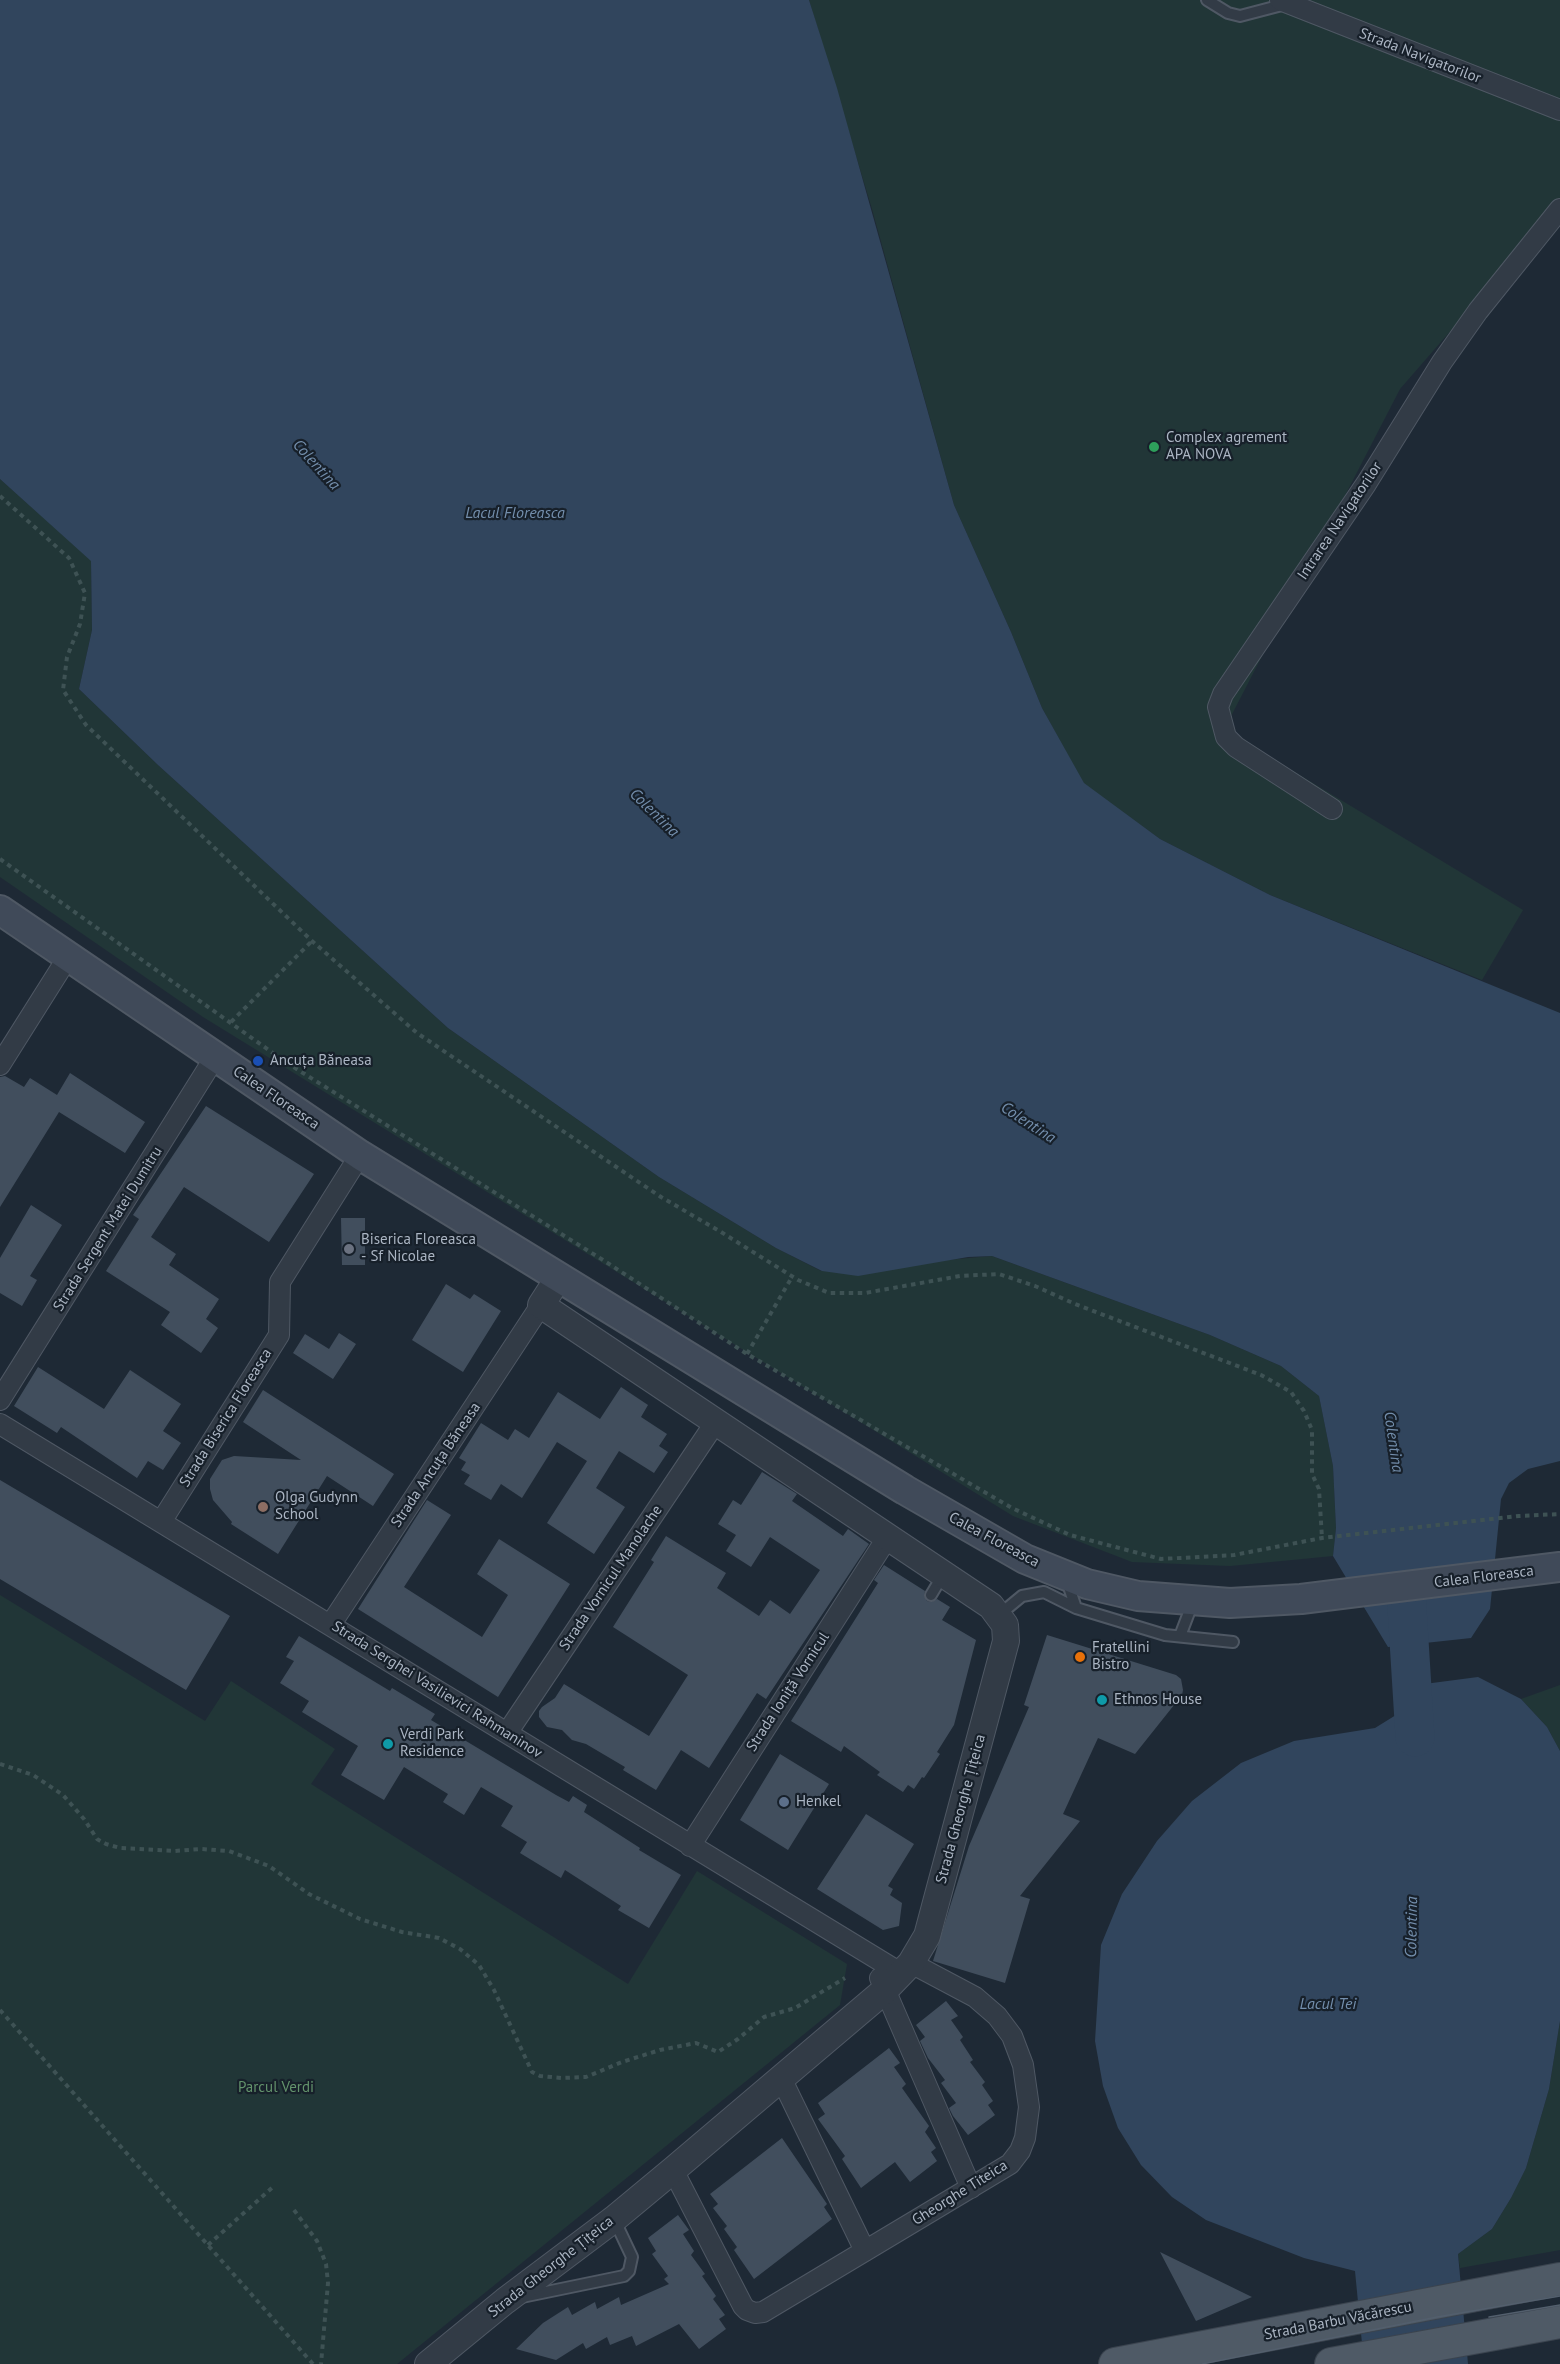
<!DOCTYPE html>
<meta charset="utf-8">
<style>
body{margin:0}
canvas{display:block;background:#1e2935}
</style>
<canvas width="1560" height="2364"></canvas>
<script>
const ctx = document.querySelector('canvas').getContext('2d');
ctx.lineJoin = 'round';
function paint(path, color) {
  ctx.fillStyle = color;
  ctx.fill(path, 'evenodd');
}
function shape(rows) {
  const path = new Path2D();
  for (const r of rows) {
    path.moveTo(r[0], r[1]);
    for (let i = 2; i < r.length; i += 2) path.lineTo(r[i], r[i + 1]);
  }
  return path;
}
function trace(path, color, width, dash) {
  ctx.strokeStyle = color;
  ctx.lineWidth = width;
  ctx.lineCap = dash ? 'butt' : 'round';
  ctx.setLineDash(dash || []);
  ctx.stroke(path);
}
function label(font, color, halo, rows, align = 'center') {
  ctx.font = font + ' "PT Sans",sans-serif';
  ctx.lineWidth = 4.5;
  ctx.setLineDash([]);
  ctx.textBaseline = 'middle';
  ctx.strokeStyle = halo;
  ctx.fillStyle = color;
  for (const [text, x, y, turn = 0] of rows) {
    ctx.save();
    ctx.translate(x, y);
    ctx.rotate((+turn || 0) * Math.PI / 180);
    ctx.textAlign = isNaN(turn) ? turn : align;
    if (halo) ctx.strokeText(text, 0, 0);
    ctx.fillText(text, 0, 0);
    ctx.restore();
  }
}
const green = shape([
 [809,0,1560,0,1560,205,1400,389,1228,722,1235,736,1523,910,1482,980,1270,895,1160,839,1084,784,1042,708,1011,632,954,505,872,209],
 [0,479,91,560,92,630,79,689,158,765,448,1028,659,1177,776,1248,821,1271,992,1256,1210,1335,1281,1366,1319,1396,1333,1466,1336,1528,1333,1556,1230,1566,1132,1562,1013,1516,203,1017,0,877],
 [0,1595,205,1721,231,1681,335,1749,311,1784,628,1984,697,1871,847,1964,840,2005,397,2364,0,2364],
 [1560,1685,1560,1751,1547,1727,1521,1699],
 [1560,2021,1560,2250,1460,2268,1458,2254,1492,2229,1511,2198,1526,2168,1549,2089]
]);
const water = shape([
 [0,0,809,0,837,88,954,505,1011,632,1042,708,1084,783,1160,839,1270,895,1560,1013,1560,1461,1528,1469,1509,1483,1501,1499,1490,1609,1471,1638,1388,1647,1333,1556,1336,1528,1333,1466,1319,1396,1281,1366,1210,1335,992,1256,968,1257,858,1276,822,1271,776,1248,659,1177,448,1028,158,765,79,689,92,630,91,561,0,479],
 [1478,1677,1521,1699,1547,1727,1560,1751,1560,2021,1549,2089,1526,2168,1511,2198,1492,2229,1458,2254,1468,2364,1364,2364,1355,2271,1304,2258,1206,2220,1172,2197,1141,2165,1118,2128,1103,2086,1095,2041,1101,1945,1122,1894,1157,1841,1192,1801,1241,1763,1294,1741,1375,1728,1396,1715,1394,1688]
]);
const river = shape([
 [1406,1592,1415,1737]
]);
const building = shape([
 [70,1073,145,1122,125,1153,59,1112,0,1207,0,1077,5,1076,24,1087,30,1078,57,1095],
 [206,1106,314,1174,269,1242,184,1187,151,1237,176,1254,169,1265,219,1299,206,1319,218,1328,201,1353,161,1325,170,1312,106,1271,139,1219,133,1215],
 [31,1205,62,1225,30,1276,37,1280,22,1306,0,1293,0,1258],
 [341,1218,365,1218,365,1265,342,1265],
 [446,1284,470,1299,474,1294,501,1311,463,1372,412,1340],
 [339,1333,356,1344,333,1379,293,1353,305,1334,329,1349],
 [38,1367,104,1409,130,1370,181,1404,163,1431,181,1443,163,1470,148,1461,137,1478,61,1427,57,1433,14,1406],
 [621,1387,648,1405,641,1417,667,1434,659,1446,668,1452,654,1473,619,1451,596,1488,625,1507,594,1554,547,1523,587,1461,557,1442,522,1498,501,1484,491,1500,464,1484,470,1475,461,1470,466,1462,459,1458,481,1423,508,1440,515,1429,529,1438,558,1392,600,1419],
 [263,1390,394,1474,373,1506,327,1476,278,1554,231,1524,232,1522,213,1500,210,1489,210,1479,222,1460,234,1456,301,1460,243,1422],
 [762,1472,797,1494,792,1501,843,1536,848,1529,869,1544,766,1699,757,1693,709,1768,681,1750,656,1790,623,1770,625,1767,586,1744,572,1740,562,1730,547,1727,539,1717,539,1711,542,1707,555,1698,564,1684,649,1736,688,1675,613,1627,654,1562,651,1560,666,1536,726,1573,717,1588,759,1616,770,1600,790,1614,820,1570,770,1537,751,1567,726,1551,736,1535,718,1524,733,1500,741,1505],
 [0,1480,230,1616,186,1690,0,1579],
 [427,1500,451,1515,404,1587,482,1637,508,1595,477,1574,499,1539,570,1584,498,1697,358,1609],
 [884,1565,925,1591,924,1595,927,1601,931,1602,937,1599,950,1607,942,1620,976,1640,954,1725,937,1752,940,1754,924,1778,922,1777,914,1789,908,1785,903,1792,877,1775,880,1772,844,1746,841,1752,791,1721,878,1583,874,1580],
 [1047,1635,1176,1675,1181,1679,1183,1690,1182,1695,1135,1754,1098,1738,1063,1814,1080,1821,1020,1896,1030,1899,1005,1983,933,1961,969,1846,1029,1707,1024,1705],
 [299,1636,390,1691,392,1688,435,1714,431,1720,556,1795,569,1802,573,1796,587,1805,584,1812,640,1848,639,1850,681,1875,649,1928,618,1910,621,1906,565,1870,561,1878,520,1853,527,1842,501,1826,513,1806,481,1787,464,1815,443,1802,448,1794,404,1767,384,1800,341,1775,358,1746,302,1712,309,1701,280,1683,294,1661,286,1657],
 [780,1754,829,1784,788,1850,740,1820],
 [866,1814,914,1844,888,1886,893,1889,890,1895,902,1903,899,1926,883,1930,817,1889],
 [946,2001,958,2016,951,2020,963,2037,960,2040,973,2060,970,2062,985,2082,982,2085,993,2101,988,2105,995,2115,968,2135,953,2116,949,2108,956,2103,941,2083,945,2080,928,2058,920,2041,925,2037,916,2025],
 [889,2048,900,2063,894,2067,906,2084,902,2088,929,2126,925,2132,936,2148,931,2152,937,2161,910,2182,895,2162,861,2188,842,2159,845,2156,818,2119,825,2114,818,2103],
 [782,2138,827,2204,824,2207,832,2219,754,2279,734,2250,737,2247,724,2229,727,2226,713,2208,718,2204,710,2194],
 [678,2215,689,2230,683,2234,694,2251,691,2255,705,2274,702,2276,716,2296,713,2299,725,2315,719,2319,726,2329,699,2349,679,2324,636,2346,632,2336,610,2345,607,2337,586,2349,583,2343,556,2360,516,2349,543,2323,568,2307,572,2315,595,2302,597,2309,619,2297,621,2305,669,2284,664,2279,668,2276,652,2254,656,2251,648,2238],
 [1160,2252,1252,2297,1196,2321]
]);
const path = shape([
 [0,496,69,558,85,593,80,624,67,657,63,690,86,725,312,941,417,1033,661,1197,721,1232,798,1280,829,1293,865,1293,960,1276,999,1274,1035,1286,1075,1304,1261,1375,1291,1392,1304,1411,1312,1430,1312,1474,1319,1489,1322,1538],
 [0,859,287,1063,603,1260,747,1354,1012,1508,1070,1535,1161,1559,1234,1555,1322,1538,1519,1516,1560,1514],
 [231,1022,312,941],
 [747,1354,792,1277],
 [0,1764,33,1775,63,1795,84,1819,97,1839,106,1844,120,1848,175,1851,201,1849,229,1851,269,1866,309,1894,360,1919,402,1932,439,1938,460,1949,479,1965,494,1990,532,2072,540,2076,562,2078,586,2077,622,2062,660,2050,696,2043,718,2052,738,2039,764,2017,795,2008,845,1978],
 [0,2010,313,2364],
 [294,2210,317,2241,326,2264,328,2283,321,2364],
 [208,2245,273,2187]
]);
const service = shape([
 [1207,0,1228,13,1240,16,1286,4],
 [1067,1581,1076,1608,1165,1635,1233,1642],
 [931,1595,943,1575],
 [999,1615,1022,1596,1044,1592,1076,1608],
 [1180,1636,1193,1602],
 [522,2297,624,2276,629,2271,632,2257,614,2219]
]);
const minor = shape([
 [1280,0,1560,110],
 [1332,809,1236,747,1226,737,1218,707,1223,694,1366,484,1442,362,1478,311,1560,209],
 [0,1065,68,957],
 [0,1400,215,1057],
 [0,1424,902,1974],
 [161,1522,279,1335,280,1282,360,1155],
 [331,1624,541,1305],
 [507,1733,715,1423],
 [690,1846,887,1538],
 [880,1978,971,2188],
 [781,2078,865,2251],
 [673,2170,743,2306,747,2310,755,2313,763,2312,1010,2164,1020,2151,1025,2138,1029,2107,1023,2065,1012,2036,997,2016,975,1997,911,1963]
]);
const tertiary = shape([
 [428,2364,505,2301,614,2219,673,2170,884,1991,911,1963,927,1936,1006,1641,1005,1625,991,1606,541,1305,559,1277]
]);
const secondary = shape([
 [0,910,360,1155,905,1490,1025,1559,1087,1584,1138,1596,1230,1603,1301,1599,1560,1567]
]);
const primary = shape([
 [1115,2364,1560,2279],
 [1331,2364,1560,2322]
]);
const tram = shape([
 [1489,2317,1560,2305],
 [1202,2364,1437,2317,1560,2296]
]);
const markers = [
 [1154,447,6,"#2e9e5b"],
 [258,1061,6,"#1a4fb4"],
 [349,1249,6,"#6b7280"],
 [263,1507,6,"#8d6e63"],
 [1080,1657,6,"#e8710a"],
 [1102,1700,6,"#0f9aa8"],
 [388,1744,6,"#0f9aa8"],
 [784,1802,6,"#5c6f8a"]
];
const streetNames = [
 ["Strada Navigatorilor",1420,56,21],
 ["Intrarea Navigatorilor",1340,521,-56],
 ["Calea Floreasca",276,1098,34],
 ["Strada Sergent Matei Dumitru",108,1229,-58],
 ["Strada Biserica Floreasca",226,1418,-58],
 ["Strada Ancuța Băneasa",436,1465,-56],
 ["Calea Floreasca",994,1540,28],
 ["Calea Floreasca",1484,1577,-7],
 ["Strada Vornicul Manolache",611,1578,-56],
 ["Strada Serghei Vasilievici Rahmaninov",437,1690,32],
 ["Strada Ioniță Vornicul",788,1692,-57],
 ["Strada Gheorghe Țițeica",961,1809,-75],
 ["Gheorghe Titeica",960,2193,-32],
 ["Strada Gheorghe Țițeica",551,2267,-38],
 ["Strada Barbu Văcărescu",1338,2321,-11]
];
const poiNames = [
 ["Complex agrement",1166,438],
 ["APA NOVA",1166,455],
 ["Ancuța Băneasa",270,1061],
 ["Biserica Floreasca",361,1240],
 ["- Sf Nicolae",361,1257],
 ["Olga Gudynn",275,1498],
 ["School",275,1515],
 ["Fratellini",1092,1648],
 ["Bistro",1092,1665],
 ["Ethnos House",1114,1700],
 ["Verdi Park",400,1735],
 ["Residence",400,1752],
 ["Henkel",796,1802]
];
const parkNames = [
 ["Parcul Verdi",276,2088]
];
const waterNames = [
 ["Colentina",316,465,48],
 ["Lacul Floreasca",515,513],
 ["Colentina",654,813,44],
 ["Colentina",1028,1123,33],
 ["Colentina",1393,1442,82],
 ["Colentina",1412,1927,-89],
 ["Lacul Tei",1328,2004]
];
paint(green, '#213637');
paint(water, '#31455d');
trace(river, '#31455d', 39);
paint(building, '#414e5d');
trace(service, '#4f5864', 14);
trace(minor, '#4f5864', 22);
trace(tertiary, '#4f5864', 28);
trace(secondary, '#4f5864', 32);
trace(primary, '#3b444f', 34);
trace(path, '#3e5254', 4, [4.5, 4.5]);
trace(service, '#323b46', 10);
trace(minor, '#323b46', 20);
trace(tertiary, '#323b46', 26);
trace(secondary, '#404a59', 28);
trace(primary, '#4f5a66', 32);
trace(tram, '#535f6d', 1.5);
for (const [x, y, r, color] of markers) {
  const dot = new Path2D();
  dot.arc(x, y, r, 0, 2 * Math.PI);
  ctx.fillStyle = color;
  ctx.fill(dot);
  trace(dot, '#17202a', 2);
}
label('15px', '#abb5c3', '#17202a', streetNames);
label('15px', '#abb5c3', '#17202a', poiNames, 'left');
label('15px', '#63936c', '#17202a', parkNames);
label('italic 16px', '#738eac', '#17202a', waterNames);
</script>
